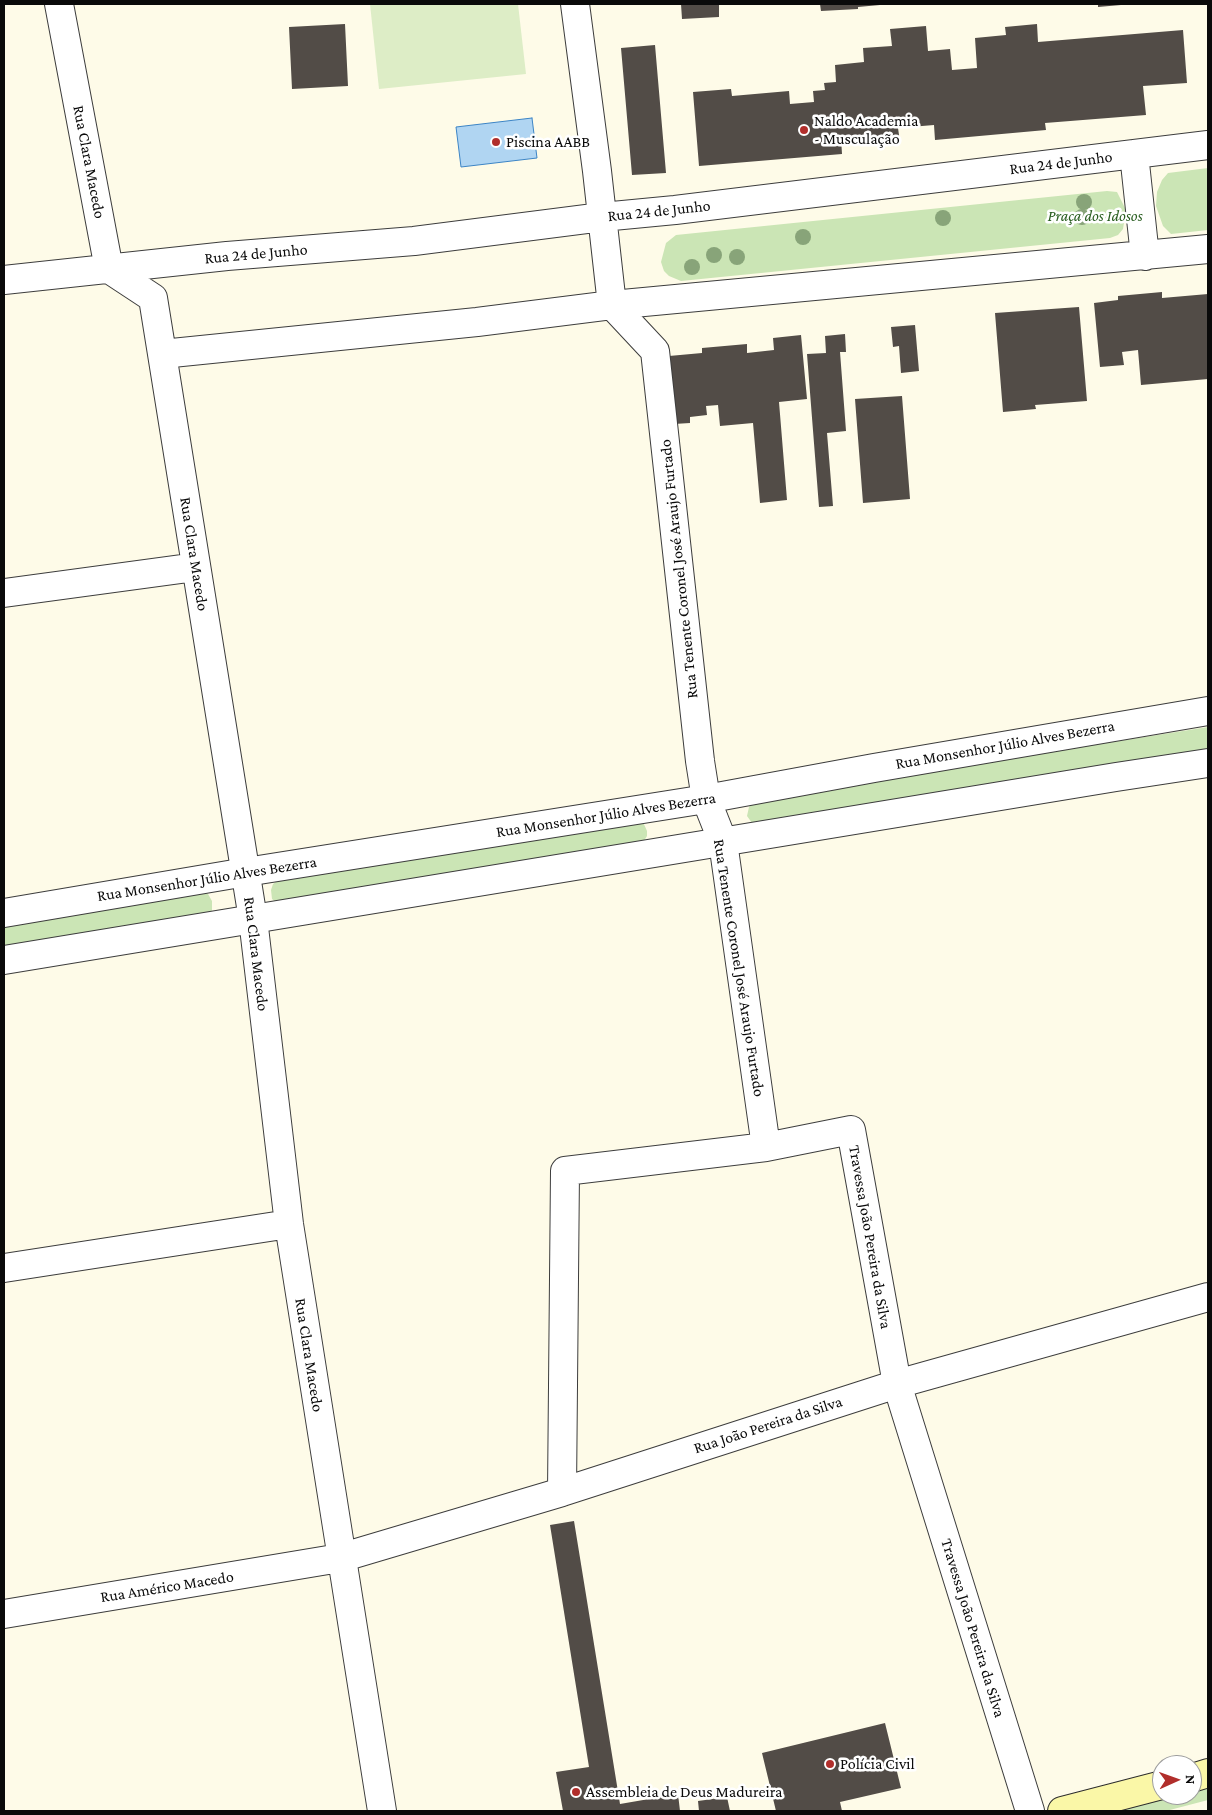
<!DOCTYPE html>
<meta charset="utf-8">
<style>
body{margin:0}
#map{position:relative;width:1212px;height:1815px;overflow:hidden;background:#fefbe8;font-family:"Crimson Pro",serif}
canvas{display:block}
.frame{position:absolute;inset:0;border:5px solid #0a0a0a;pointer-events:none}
.north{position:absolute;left:1152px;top:1755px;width:50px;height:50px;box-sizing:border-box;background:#fff;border:1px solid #9d9d9d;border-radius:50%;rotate:88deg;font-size:14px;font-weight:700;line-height:20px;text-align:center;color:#0a0a0a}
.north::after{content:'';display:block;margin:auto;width:18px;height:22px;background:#b12e2b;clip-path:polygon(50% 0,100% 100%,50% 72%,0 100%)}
</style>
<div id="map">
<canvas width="1212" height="1815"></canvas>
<div class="frame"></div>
<div class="north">N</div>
</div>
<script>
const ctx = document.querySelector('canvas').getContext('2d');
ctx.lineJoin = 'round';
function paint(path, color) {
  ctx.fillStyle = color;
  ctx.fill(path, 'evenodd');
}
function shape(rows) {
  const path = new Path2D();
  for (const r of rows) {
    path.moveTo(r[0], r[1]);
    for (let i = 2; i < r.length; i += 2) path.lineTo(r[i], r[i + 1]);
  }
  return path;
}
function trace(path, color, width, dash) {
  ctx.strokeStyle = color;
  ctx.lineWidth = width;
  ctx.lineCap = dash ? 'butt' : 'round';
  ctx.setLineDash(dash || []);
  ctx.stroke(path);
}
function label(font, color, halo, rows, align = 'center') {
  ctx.font = font + ' "Crimson Pro",serif';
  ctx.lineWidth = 5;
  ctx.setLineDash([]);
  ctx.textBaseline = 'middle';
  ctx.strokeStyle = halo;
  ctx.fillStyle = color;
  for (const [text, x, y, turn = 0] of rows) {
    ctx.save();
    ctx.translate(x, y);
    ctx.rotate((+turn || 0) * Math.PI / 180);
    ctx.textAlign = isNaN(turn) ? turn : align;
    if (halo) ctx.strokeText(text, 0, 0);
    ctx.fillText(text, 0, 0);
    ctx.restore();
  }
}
const green = shape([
 [1208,168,1208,230,1171,234,1163,226,1156,206,1157,192,1162,180,1168,173],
 [1107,191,1117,192,1126,210,1123,229,1118,235,1110,238,681,281,669,276,664,271,661,262,666,243,676,235],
 [1208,727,1208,752,756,824,752,823,747,816,749,807,752,803,948,768],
 [643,822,647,831,647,836,642,844,276,902,272,899,271,890,273,884,277,881],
 [202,890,208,894,212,901,212,910,208,918,4,950,4,924],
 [1208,1783,1208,1800,1166,1811,1101,1811,1164,1795,1192,1795,1192,1788]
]);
const pitch = shape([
 [370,4,518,4,526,74,379,89]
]);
const water = shape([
 [532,118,537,158,461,167,456,127,532,118]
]);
const building = shape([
 [681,4,719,4,719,17,682,19],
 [820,4,880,4,880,5,858,7,858,9,821,11],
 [1098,4,1121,4,1121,5,1098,7],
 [345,24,348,86,292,89,289,27],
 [1037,24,1038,42,1183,30,1187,83,1143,86,1146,115,1045,123,1046,130,935,140,934,125,898,128,900,142,871,145,870,136,841,138,842,154,699,166,693,92,731,89,732,96,789,91,790,104,814,102,813,91,825,90,824,83,836,82,835,65,864,62,863,48,892,46,890,29,926,26,928,51,950,49,952,70,977,68,975,38,1006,35,1005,27],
 [655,45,666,173,632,175,621,48],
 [1162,292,1162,298,1208,294,1208,379,1141,385,1138,350,1122,352,1124,365,1100,367,1094,303,1118,300,1118,296],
 [1079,307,1087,401,1035,405,1036,409,1003,412,995,313],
 [915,325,919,371,901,373,899,346,893,347,891,327],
 [845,334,846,352,840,352,846,431,827,433,833,506,819,507,807,354,826,353,825,336],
 [801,335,807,399,779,402,787,500,760,503,753,423,720,426,718,405,706,406,707,415,690,417,690,423,674,424,669,356,702,353,702,348,747,344,747,353,774,350,773,338],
 [902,396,910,499,863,503,855,399],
 [574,1521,620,1804,678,1794,680,1811,563,1811,556,1772,589,1767,550,1525],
 [885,1723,901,1788,840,1802,842,1811,776,1811,762,1753],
 [727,1797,730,1811,699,1811,698,1801]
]);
const minor = shape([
 [59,4,109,269,153,298,253,919,289,1224,382,1811],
 [575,4,597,171,612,305,655,351,700,761,706,799,723,842,766,1147],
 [1134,154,1145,256],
 [4,280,227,256,414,241,602,217,675,210,1208,145],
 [162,354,477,322,612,305,1208,249],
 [4,593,196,567],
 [4,1268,289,1224],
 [562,1492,565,1171,766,1147,851,1130,897,1384,1030,1811],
 [4,1614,340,1558,562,1492,897,1384,1208,1297]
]);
const tertiary = shape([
 [4,913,246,872,706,799,874,768,1208,711],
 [4,960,1116,777,1208,763]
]);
const secondary = shape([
 [1192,1778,1208,1773],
 [1062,1811,1162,1785]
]);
const trees = [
 [1084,202],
 [1082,217],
 [943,218],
 [803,237],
 [714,255],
 [737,257],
 [692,267]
];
const markers = [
 [804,130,5,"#b12e2b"],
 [496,142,5,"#b12e2b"],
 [830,1764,5,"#b12e2b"],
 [576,1792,5,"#b12e2b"]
];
const poiNames = [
 ["Naldo Academia",814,121],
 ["- Musculação",814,139],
 ["Piscina AABB",506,142],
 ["Polícia Civil",840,1764],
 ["Assembleia de Deus Madureira",586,1792]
];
const streetNames = [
 ["Rua Clara Macedo",89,162,79],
 ["Rua 24 de Junho",1061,163,-7],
 ["Rua 24 de Junho",659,211,-6],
 ["Rua 24 de Junho",256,254,-5],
 ["Rua Clara Macedo",194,554,81],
 ["Rua Tenente Coronel José Araujo Furtado",679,569,-96],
 ["Rua Monsenhor Júlio Alves Bezerra",1005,745,-10],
 ["Rua Monsenhor Júlio Alves Bezerra",606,815,-9],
 ["Rua Monsenhor Júlio Alves Bezerra",207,879,-9],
 ["Rua Clara Macedo",256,954,83],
 ["Rua Tenente Coronel José Araujo Furtado",739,968,81],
 ["Travessa João Pereira da Silva",870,1237,80],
 ["Rua Clara Macedo",309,1355,81],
 ["Rua João Pereira da Silva",768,1425,-18],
 ["Rua Américo Macedo",167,1587,-9],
 ["Travessa João Pereira da Silva",973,1628,73]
];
const parkNames = [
 ["Praça dos Idosos",1095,216]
];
paint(green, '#cbe5b5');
paint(pitch, '#ddedc6');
paint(water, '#b0d5f2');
trace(water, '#3c84c5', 1);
paint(building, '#524c47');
trace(minor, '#3d3d3d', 30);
trace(tertiary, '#3d3d3d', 30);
trace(secondary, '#2c2c2c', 30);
trace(minor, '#fff', 28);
trace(tertiary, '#fff', 28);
trace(secondary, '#faf7a7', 28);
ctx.fillStyle = '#88a479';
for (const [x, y] of trees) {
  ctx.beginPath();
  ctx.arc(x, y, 8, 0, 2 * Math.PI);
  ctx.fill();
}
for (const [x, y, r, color] of markers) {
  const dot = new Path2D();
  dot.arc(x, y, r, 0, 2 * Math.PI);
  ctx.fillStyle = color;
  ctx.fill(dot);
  trace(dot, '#fff', 2);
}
label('16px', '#0a0a0a', '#fff', poiNames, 'left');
label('16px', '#0a0a0a', '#fff', streetNames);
label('italic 16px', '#285d1f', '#fff', parkNames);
</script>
